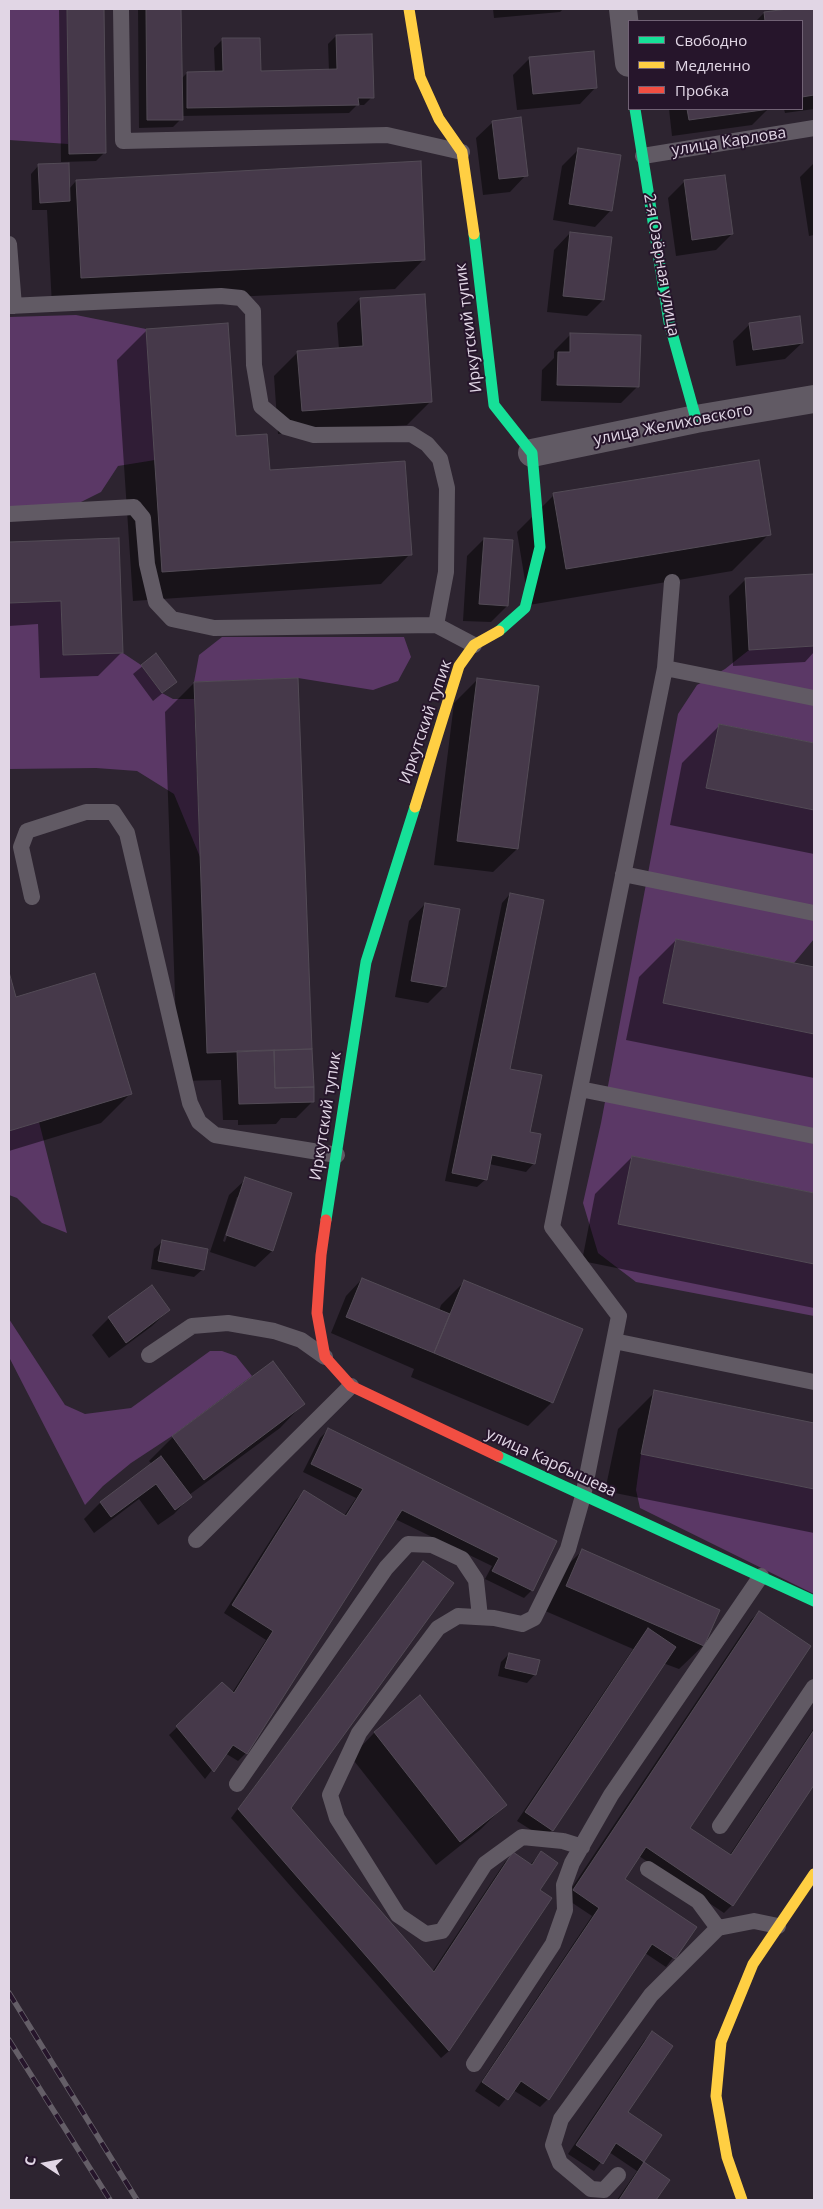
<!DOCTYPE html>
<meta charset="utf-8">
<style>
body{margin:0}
#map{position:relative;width:823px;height:2209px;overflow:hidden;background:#2d2430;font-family:"Open Sans",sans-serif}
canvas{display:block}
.frame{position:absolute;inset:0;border:10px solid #e1d6e5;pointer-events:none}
.legend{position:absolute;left:628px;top:20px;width:175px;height:90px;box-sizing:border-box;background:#26152b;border:1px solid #716275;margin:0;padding:6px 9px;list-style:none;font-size:15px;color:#e1d6e5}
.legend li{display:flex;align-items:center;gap:10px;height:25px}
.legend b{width:25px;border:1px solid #716275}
.north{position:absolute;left:20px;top:2139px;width:50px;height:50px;-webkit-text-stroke:4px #26152b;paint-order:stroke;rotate:281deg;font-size:14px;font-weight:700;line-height:20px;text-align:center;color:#e1d6e5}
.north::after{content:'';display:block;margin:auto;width:18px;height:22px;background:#e1d6e5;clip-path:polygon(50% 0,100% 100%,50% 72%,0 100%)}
</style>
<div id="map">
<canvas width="823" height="2209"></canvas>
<div class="frame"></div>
<ul class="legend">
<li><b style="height:6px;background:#16e098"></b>Свободно</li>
<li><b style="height:6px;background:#ffcf43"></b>Медленно</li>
<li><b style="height:6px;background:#f24e42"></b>Пробка</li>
</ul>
<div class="north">С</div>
</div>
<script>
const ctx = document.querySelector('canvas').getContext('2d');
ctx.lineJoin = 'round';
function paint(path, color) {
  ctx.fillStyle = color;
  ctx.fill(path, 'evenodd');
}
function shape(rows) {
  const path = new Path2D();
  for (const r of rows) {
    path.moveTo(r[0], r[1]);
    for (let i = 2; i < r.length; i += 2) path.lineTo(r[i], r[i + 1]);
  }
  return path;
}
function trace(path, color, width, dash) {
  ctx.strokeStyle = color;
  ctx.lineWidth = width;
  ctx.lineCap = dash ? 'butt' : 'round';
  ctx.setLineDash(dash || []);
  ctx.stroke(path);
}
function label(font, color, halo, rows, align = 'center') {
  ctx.font = font + ' "Open Sans",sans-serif';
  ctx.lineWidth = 4;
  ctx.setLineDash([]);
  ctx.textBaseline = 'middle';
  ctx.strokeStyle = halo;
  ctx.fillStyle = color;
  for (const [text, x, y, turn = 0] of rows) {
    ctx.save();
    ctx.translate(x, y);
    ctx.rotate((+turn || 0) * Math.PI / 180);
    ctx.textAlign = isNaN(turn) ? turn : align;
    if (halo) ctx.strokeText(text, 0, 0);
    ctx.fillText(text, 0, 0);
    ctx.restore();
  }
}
const green = shape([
 [9,9,67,9,68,144,9,140],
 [76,315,146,329,155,460,118,466,101,492,69,508,9,507,9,317],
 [61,601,63,655,123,653,141,665,162,693,173,699,194,699,200,857,174,794,137,771,96,768,9,769,9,603],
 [222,637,404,637,411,657,398,681,373,690,298,678,194,682,199,655],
 [814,646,814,743,719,724,707,788,814,810,814,939,794,963,676,939,663,1002,814,1034,814,1193,632,1156,618,1224,814,1264,814,1316,636,1282,598,1253,583,1203,601,1123,678,714,697,685,725,669,749,650],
 [39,1122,67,1233,42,1223,17,1198,9,1195,9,1131],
 [9,1319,65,1405,85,1414,131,1408,210,1351,222,1351,236,1356,252,1376,172,1436,131,1463,103,1486,85,1505,9,1357],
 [641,1454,814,1489,814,1594,640,1508,636,1490]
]);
const shadow = shape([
 [59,9,103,9,104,153,96,161,61,162],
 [138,9,180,9,181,79,187,73,215,73,214,48,222,40,260,72,329,71,328,44,336,36,372,97,364,105,357,105,349,113,181,116,181,119,173,127,139,128],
 [493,9,563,9,560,12,494,18],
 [797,9,814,9,814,109,785,113,784,109,802,109,802,21,756,21,764,13],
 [529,59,596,87,580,104,517,110,513,75],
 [669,109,768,109,752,125,672,136],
 [493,122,526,175,510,192,483,195,476,138],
 [578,150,611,210,595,227,553,220,562,166],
 [814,163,814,235,809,236,800,177],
 [39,165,69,189,76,181,424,259,395,289,52,306,47,210,32,210,31,174],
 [685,181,732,234,716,250,676,256,668,198],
 [570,233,603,300,587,316,547,312,554,250],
 [360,299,431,401,407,425,278,434,274,376,298,352,339,349,337,323],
 [750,324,802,343,785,359,736,366,733,341],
 [147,330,234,438,268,471,410,554,381,584,133,601,117,360],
 [571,334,638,386,621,403,541,401,542,370,554,358,554,351],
 [554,495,769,534,732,571,529,605,517,532],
 [484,539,507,606,491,622,463,621,467,556],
 [118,540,122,652,98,676,40,678,38,624,9,626,9,543],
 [814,575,814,652,805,662,733,666,729,596,746,579],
 [156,655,176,682,153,701,133,674],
 [478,679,517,849,493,872,434,865,454,703],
 [194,683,313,1101,296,1118,281,1118,276,1124,238,1125,238,1120,223,1120,221,1080,178,1081,165,712],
 [720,725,814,745,814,854,670,825,682,763],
 [510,894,508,1070,529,1133,534,1163,526,1172,489,1164,486,1179,477,1187,445,1181,502,903],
 [425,904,445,986,428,1003,395,997,409,921],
 [676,940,814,968,814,1078,626,1040,639,977],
 [9,977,15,998,130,1094,101,1123,9,1151],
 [632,1157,814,1194,814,1308,582,1261,595,1194],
 [246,1179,291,1194,272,1251,255,1267,210,1252,229,1195],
 [237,1197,240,1197,225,1242,223,1241],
 [163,1241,203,1269,194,1277,151,1269,154,1249],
 [362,1279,439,1311,441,1305,465,1281,552,1402,528,1426,411,1377,414,1369,331,1333,346,1296],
 [151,1286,169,1310,152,1326,109,1358,92,1335,109,1318],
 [273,1363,303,1404,280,1428,189,1495,190,1497,174,1514,158,1525,139,1499,94,1533,84,1519,100,1503,152,1464,149,1461,173,1437],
 [655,1392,814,1424,814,1533,605,1491,618,1429],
 [328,1430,556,1542,532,1590,524,1598,485,1579,492,1566,395,1519,246,1753,238,1761,225,1753,205,1779,169,1735,222,1684,232,1693,266,1640,224,1613,296,1500,305,1491,344,1516,356,1498,303,1472,320,1438],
 [582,1551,718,1611,703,1646,679,1669,663,1663,552,1830,544,1838,517,1821,633,1649,543,1610,558,1574],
 [423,1562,290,1808,432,1972,505,1862,514,1854,530,1865,541,1853,538,1890,550,1898,449,2051,441,2058,231,1818],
 [759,1612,688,1828,729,1856,814,1728,814,1783,732,1905,724,1913,639,1856,623,1879,695,1928,666,1967,645,1953,548,2099,540,2107,513,2090,499,2107,475,2091,592,1916,565,1898,751,1620],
 [509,1654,535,1674,527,1683,498,1676,501,1662],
 [420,1697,505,1805,481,1829,436,1865,351,1757,374,1733],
 [652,2033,626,2113,660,2136,642,2162,668,2180,655,2200,617,2200,637,2171,609,2152,594,2171,568,2154,644,2041]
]);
const building = shape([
 [67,9,104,9,106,153,69,154,67,9],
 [146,9,181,9,183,120,147,120,146,9],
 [788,9,814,9,814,95,802,97,802,21,765,21,764,12,788,9],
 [372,34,374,98,358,98,359,105,187,108,187,72,223,71,222,38,260,38,261,71,337,69,336,35,372,34],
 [594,51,597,88,533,94,529,57,594,51],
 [687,109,770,109,689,120,687,109],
 [521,117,528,176,499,179,492,121,521,117],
 [578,148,621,155,612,211,569,204,578,148],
 [421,161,425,260,81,278,76,180,421,161],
 [69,163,70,201,40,203,38,164,69,163],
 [725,175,733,234,692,240,684,180,725,175],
 [570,232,612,237,604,300,563,296,570,232],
 [425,294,432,402,302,411,297,351,363,346,360,298,425,294],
 [800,316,803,343,753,350,749,323,800,316],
 [228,323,236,436,267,434,270,470,405,461,412,555,162,572,146,329,228,323],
 [570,333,641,335,639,387,557,385,558,352,570,352,570,333],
 [759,460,771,535,566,569,553,493,759,460],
 [119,538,123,653,63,655,61,601,9,603,9,542,119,538],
 [484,538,513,540,508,606,479,604,484,538],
 [814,574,814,646,749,650,745,578,814,574],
 [156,653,177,682,162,693,141,665,156,653],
 [298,678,312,1049,207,1053,194,682,298,678],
 [477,678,539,686,518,849,457,841,477,678],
 [719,724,814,743,814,810,706,788,719,724],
 [510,893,544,900,510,1069,542,1075,530,1132,541,1134,535,1164,492,1155,487,1180,452,1173,510,893],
 [425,903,460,909,446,987,411,981,425,903],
 [676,939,814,967,814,1034,663,1003,676,939],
 [9,972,16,997,95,973,132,1094,9,1131,9,972],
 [312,1049,314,1087,275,1088,274,1050,312,1049],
 [274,1050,275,1088,314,1087,314,1102,239,1104,237,1051,274,1050],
 [632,1156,814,1193,814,1264,618,1224,632,1156],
 [245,1177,292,1193,273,1251,226,1235,245,1177],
 [162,1240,208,1249,204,1270,158,1261,162,1240],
 [362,1278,450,1314,434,1353,346,1317,362,1278],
 [464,1280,583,1329,553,1403,434,1353,464,1280],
 [152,1285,170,1310,126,1343,108,1317,152,1285],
 [273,1361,305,1404,204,1480,172,1436,273,1361],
 [654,1390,814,1423,814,1489,641,1454,654,1390],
 [328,1428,557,1541,533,1591,492,1571,499,1558,402,1510,247,1754,233,1745,214,1772,176,1726,222,1682,234,1693,273,1631,232,1605,304,1490,346,1516,363,1489,311,1464,328,1428],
 [161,1456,192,1497,175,1510,156,1484,111,1517,100,1502,161,1456],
 [582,1549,720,1610,704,1646,566,1586,582,1549],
 [423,1561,454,1583,291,1808,434,1972,513,1852,532,1865,541,1851,558,1863,540,1890,552,1898,449,2051,238,1809,423,1561],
 [759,1611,811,1646,690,1828,731,1855,814,1730,814,1785,733,1906,646,1847,625,1879,697,1927,675,1959,652,1944,549,2100,521,2081,508,2100,482,2082,599,1908,573,1890,759,1611],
 [648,1628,676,1647,553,1831,525,1812,648,1628],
 [509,1653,540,1660,536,1675,505,1668,509,1653],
 [420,1695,507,1805,460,1842,374,1732,420,1695],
 [652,2031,673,2046,628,2112,662,2135,644,2162,616,2143,603,2164,576,2145,652,2031],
 [644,2162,670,2180,656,2200,619,2200,644,2162]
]);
const lane = shape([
 [121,9,123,141,387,135,462,152],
 [643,156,814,128],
 [9,244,14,306],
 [9,306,221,296,241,298,253,311,254,365,261,406,286,427,314,435,411,434,427,444,440,459,447,488,446,572,436,625],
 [9,514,134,507,143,518,147,564,156,602,172,619,214,628,436,625,474,645],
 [665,668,672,582],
 [623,874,814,913],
 [32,897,21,847,27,831,86,812,113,812,127,833,190,1103,199,1122,215,1135,337,1155],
 [580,1089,814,1136],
 [614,1341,814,1382],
 [149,1355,192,1326,228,1323,274,1331,301,1340,325,1357],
 [196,1540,351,1386],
 [237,1784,386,1568,408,1544,432,1545,462,1559,476,1580,480,1617],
 [720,1826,814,1687],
 [582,1847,563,1841,522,1837,485,1864,442,1931,426,1934,398,1915,337,1818,330,1795,359,1733,438,1628,458,1616,494,1618,522,1624,534,1618,568,1549,583,1496,619,1316,552,1227,665,668,814,698],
 [648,1869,698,1901,718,1928],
 [474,2064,553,1944,565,1910,564,1885,572,1863,611,1795,761,1576],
 [618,2175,604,2190,591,2189,560,2163,553,2145,561,2119,651,1995,718,1928,754,1921,778,1926]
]);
const street = shape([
 [623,9,629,63],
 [532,453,696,419,814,399]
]);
const fast = shape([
 [635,109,669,322,696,419],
 [474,234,494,405,532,453,540,547,525,608,499,631],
 [326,1220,366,962,415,807],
 [498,1456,814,1601]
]);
const slow = shape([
 [409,9,420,77,439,119,462,152,474,234],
 [415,807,459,666,474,645,499,631],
 [742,2200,727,2157,716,2096,721,2042,753,1964,814,1874]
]);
const jam = shape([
 [326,1220,321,1255,317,1313,325,1357,351,1386,498,1456]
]);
const rail = shape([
 [9,1993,137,2200],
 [9,2040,110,2200]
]);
const streetNames = [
 ["улица Карлова",729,142,-9],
 ["2-я Озёрная улица",661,265,80],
 ["Иркутский тупик",469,328,-97],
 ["улица Желиховского",673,425,-11],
 ["Иркутский тупик",426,722,-71],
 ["Иркутский тупик",326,1116,-81],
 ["улица Карбышева",551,1463,25]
];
paint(green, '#5b3866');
paint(shadow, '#0007');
paint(building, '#46394a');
trace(building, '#534b56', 1);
trace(lane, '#615a64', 16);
trace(street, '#615a64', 28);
trace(fast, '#16e098', 11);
trace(slow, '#ffcf43', 11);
trace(jam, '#f24e42', 11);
trace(rail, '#645e67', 5.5);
trace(rail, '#26152b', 4, [11]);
label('16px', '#e1d6e5', '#26152b', streetNames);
</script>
